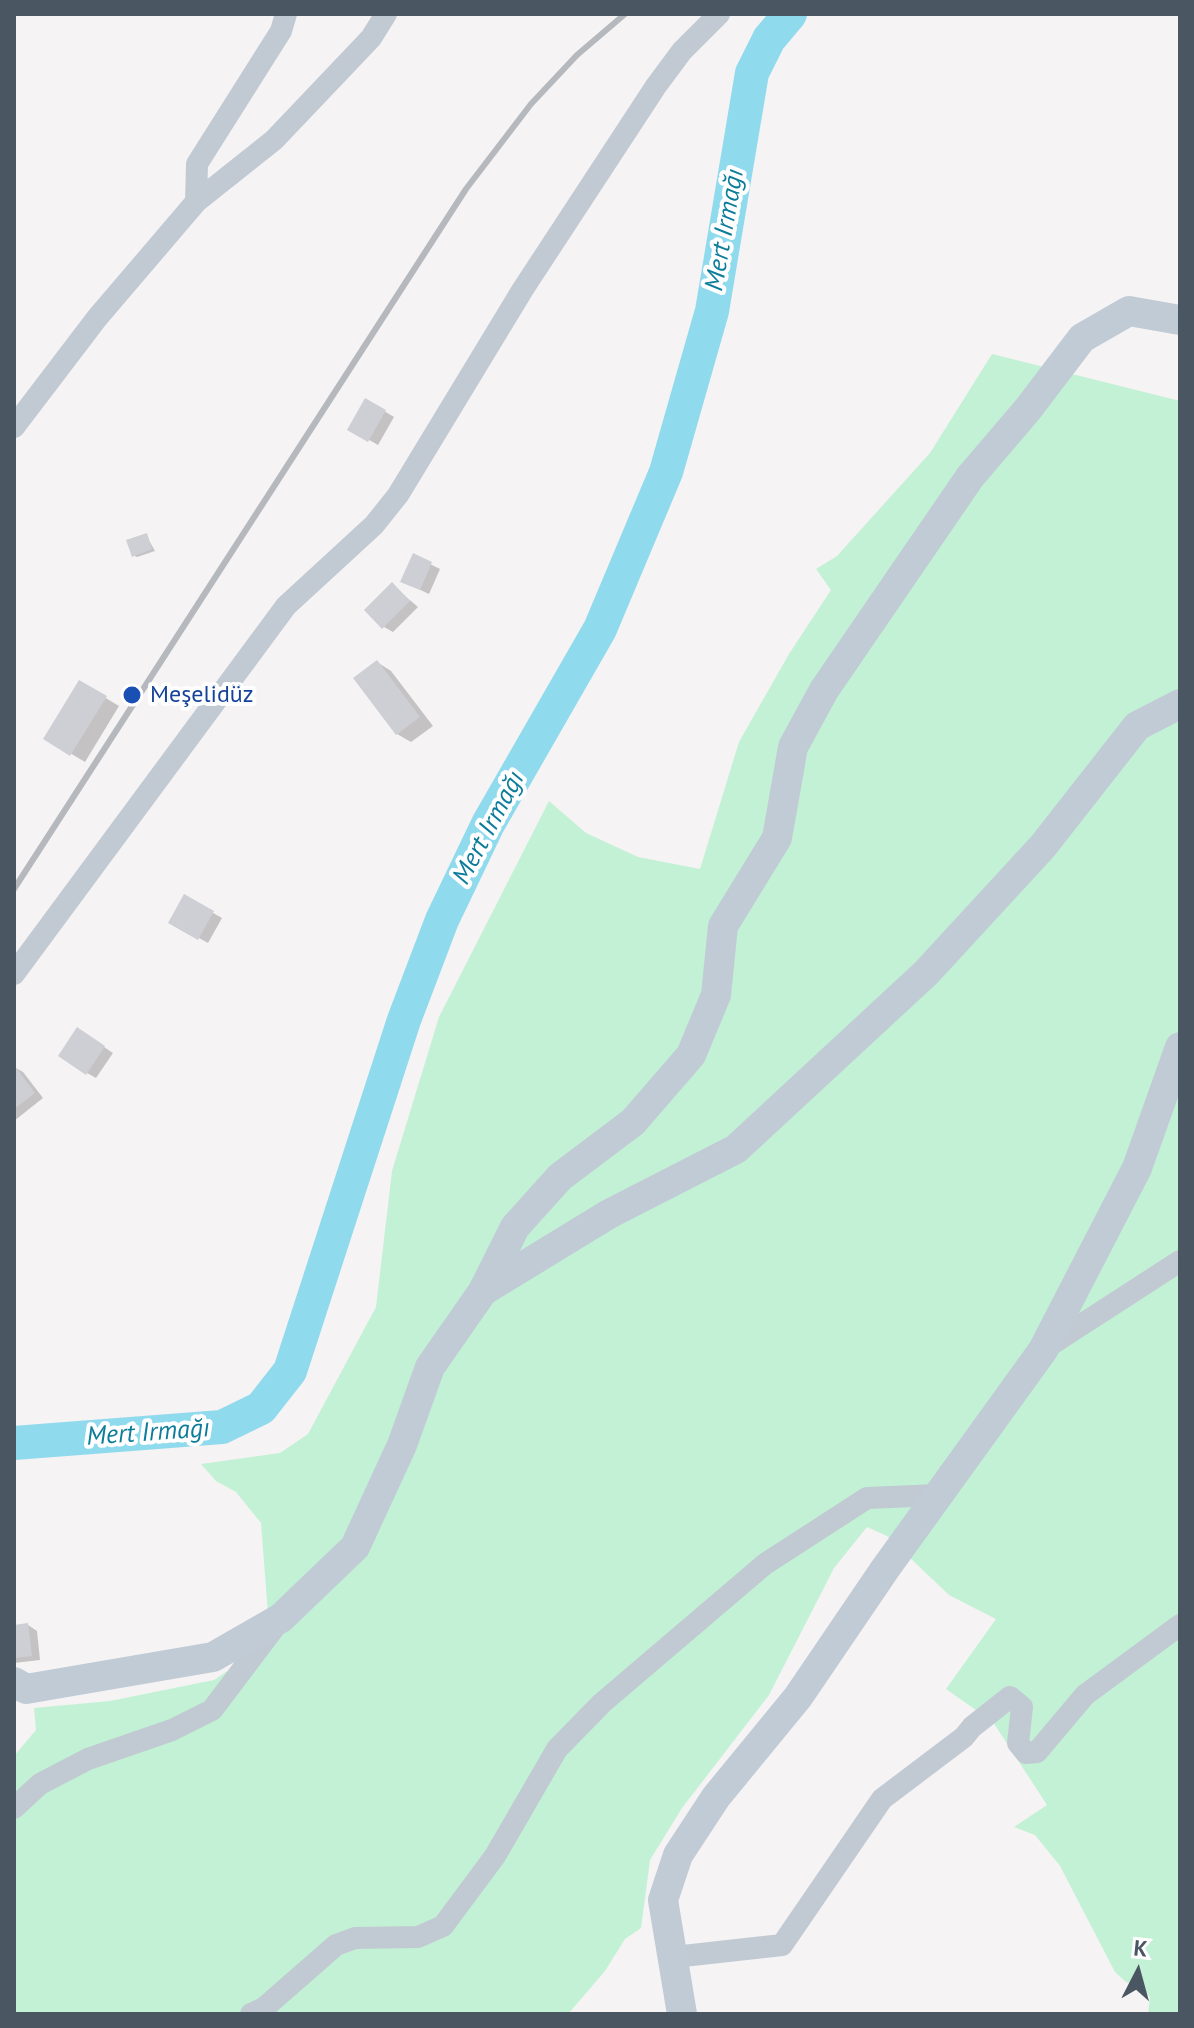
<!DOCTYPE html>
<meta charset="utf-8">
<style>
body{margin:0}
#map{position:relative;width:1194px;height:2028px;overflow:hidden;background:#f5f3f3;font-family:"PT Sans",sans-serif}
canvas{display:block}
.frame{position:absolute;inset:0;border:16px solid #4a5661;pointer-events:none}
.north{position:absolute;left:1098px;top:1932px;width:80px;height:80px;-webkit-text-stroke:6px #fff;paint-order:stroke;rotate:6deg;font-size:22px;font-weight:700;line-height:32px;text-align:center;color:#4a5661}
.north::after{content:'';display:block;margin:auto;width:28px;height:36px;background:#4a5661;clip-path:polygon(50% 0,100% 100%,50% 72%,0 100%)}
</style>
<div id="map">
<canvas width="1194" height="2028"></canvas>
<div class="frame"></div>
<div class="north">K</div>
</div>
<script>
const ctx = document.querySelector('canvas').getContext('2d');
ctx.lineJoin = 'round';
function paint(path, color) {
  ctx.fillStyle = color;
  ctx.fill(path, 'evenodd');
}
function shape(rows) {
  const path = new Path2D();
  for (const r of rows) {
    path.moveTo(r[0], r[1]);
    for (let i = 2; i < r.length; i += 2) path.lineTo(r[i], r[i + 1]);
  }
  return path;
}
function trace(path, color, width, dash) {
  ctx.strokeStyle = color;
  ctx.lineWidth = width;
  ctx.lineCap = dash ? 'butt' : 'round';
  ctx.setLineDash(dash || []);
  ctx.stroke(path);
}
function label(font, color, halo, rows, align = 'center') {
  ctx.font = font + ' "PT Sans",sans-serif';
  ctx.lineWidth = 8;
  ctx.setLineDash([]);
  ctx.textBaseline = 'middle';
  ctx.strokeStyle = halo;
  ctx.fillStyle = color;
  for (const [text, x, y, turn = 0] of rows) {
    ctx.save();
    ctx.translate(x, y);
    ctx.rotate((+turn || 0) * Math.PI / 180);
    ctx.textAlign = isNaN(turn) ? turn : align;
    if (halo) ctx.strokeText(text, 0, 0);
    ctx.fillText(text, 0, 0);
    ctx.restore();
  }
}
const green = shape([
 [992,354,1180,401,1180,2014,1148,2014,1150,1997,1142,1987,1126,1982,1115,1972,1060,1866,1035,1835,1014,1827,1047,1805,993,1722,946,1689,996,1619,949,1595,887,1536,867,1527,834,1568,769,1695,682,1808,650,1860,641,1928,625,1939,605,1971,568,2014,14,2014,14,1756,36,1730,34,1708,110,1701,214,1680,274,1640,269,1627,261,1523,236,1492,216,1481,201,1464,280,1453,308,1434,376,1307,392,1171,439,1017,549,801,586,833,638,857,700,869,739,742,789,654,831,590,816,569,837,556,930,453]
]);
const shadow = shape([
 [366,400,394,417,378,445,350,429],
 [146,535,155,551,137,557,133,555],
 [414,556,440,569,429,594,412,586],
 [392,585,418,607,393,632,384,627],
 [377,662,391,671,433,726,411,742,397,734],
 [79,682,119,706,85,762,45,738],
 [185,897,222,918,208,943,170,922],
 [86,1035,113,1053,96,1078,87,1073],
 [14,1067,23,1072,43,1098,14,1121],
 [28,1625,37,1631,40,1660,14,1663,14,1627]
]);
const river = shape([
 [14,1443,222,1427,261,1408,290,1371,404,1020,442,920,488,824,600,629,666,472,712,311,752,73,769,39,790,14]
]);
const building = shape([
 [365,398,386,410,368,442,347,430],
 [147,533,152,549,132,557,126,540],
 [413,553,432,562,420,590,400,582],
 [392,582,410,601,382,629,364,610],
 [377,660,420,717,396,735,353,678],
 [79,680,107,696,70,756,43,739],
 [184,894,214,911,198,940,168,923],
 [77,1027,105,1046,86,1075,58,1056],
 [14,1065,35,1093,14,1109],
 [28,1623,32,1656,14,1658,14,1625]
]);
const street = shape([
 [196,202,197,164,281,31,286,14],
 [14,427,97,318,196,202,274,140,371,38,386,14],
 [14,974,286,606,374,525,398,495,523,289,656,86,682,51,719,14],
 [1044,1349,1180,1261],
 [14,1808,40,1784,88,1759,172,1730,212,1710,277,1624],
 [674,1957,782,1945,882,1799,964,1737,972,1727,1010,1697,1022,1707,1018,1743,1026,1753,1037,1752,1085,1695,1180,1625],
 [251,2014,264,2008,336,1945,355,1938,418,1937,443,1926,495,1856,557,1749,602,1703,765,1564,867,1498,938,1495]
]);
const secondary = shape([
 [484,1289,515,1227,560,1177,633,1122,691,1055,716,995,723,926,777,838,793,747,824,690,970,477,1028,409,1082,338,1129,311,1180,320],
 [14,1682,26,1689,213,1657,281,1618,355,1547,402,1445,430,1367,483,1291,609,1214,736,1149,926,973,1043,846,1137,726,1180,704],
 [682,2014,663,1900,678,1855,716,1797,798,1697,885,1569,1043,1350,1137,1168,1180,1047]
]);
const rail = shape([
 [14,889,466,189,531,104,577,55,625,14]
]);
const markers = [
 [132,695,10,"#1a4fb4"]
];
const transitNames = [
 ["Meşelidüz",150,695]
];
const waterNames = [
 ["Mert Irmağı",725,230,-80],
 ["Mert Irmağı",489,828,-62],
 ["Mert Irmağı",148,1433,-4]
];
paint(green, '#c3f1d5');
paint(shadow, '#0003');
trace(river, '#90daee', 34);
paint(building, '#cdcfd5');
trace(street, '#c1cad2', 22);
trace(secondary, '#c1cbd6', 30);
trace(rail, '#b5b8bd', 6);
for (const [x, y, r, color] of markers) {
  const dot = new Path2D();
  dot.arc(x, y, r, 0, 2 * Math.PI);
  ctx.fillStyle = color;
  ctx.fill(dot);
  trace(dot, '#fff', 3);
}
label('24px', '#164399', '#fff', transitNames, 'left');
label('italic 26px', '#0c7c9b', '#fff', waterNames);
</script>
